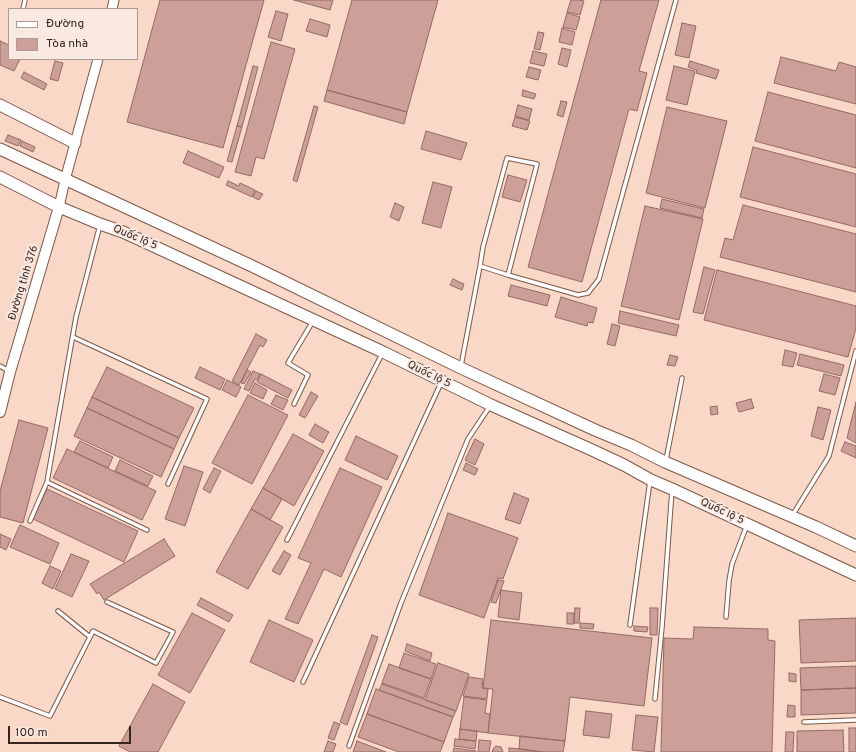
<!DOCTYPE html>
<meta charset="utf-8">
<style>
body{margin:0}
#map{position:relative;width:856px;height:752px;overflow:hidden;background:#fad8c7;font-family:Overpass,sans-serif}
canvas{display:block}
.legend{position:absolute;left:8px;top:8px;width:130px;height:52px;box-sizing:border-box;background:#fae9e1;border:1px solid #ab9b93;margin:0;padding:5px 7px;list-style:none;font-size:12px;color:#35251e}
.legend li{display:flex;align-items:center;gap:8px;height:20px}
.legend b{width:20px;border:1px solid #ab9b93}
.scale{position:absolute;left:8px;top:726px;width:123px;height:18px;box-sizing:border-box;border:2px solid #35251e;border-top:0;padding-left:5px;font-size:12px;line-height:14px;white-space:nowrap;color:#35251e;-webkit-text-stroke:3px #fae9e1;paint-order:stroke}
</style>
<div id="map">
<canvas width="856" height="752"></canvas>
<ul class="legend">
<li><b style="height:5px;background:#fff"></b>Đường</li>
<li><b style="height:11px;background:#cc9f99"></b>Tòa nhà</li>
</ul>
<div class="scale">100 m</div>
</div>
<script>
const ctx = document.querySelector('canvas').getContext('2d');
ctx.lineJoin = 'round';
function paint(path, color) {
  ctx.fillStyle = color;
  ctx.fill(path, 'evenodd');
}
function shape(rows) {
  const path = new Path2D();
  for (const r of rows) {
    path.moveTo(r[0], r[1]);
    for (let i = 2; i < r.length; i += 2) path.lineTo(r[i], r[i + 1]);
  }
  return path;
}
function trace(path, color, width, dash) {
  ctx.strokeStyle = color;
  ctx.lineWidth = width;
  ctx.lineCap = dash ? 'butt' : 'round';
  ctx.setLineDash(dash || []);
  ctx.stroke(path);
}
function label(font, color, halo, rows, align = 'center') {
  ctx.font = font + ' Overpass,sans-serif';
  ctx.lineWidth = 4;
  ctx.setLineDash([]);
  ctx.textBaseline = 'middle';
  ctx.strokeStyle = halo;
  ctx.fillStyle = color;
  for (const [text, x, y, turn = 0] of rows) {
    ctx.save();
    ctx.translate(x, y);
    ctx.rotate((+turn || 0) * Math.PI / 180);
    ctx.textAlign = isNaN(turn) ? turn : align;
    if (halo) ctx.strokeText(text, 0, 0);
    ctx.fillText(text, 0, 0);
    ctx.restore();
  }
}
const building = shape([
 [160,0,264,0,223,148,127,122,160,0],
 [294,0,333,0,330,10,294,0],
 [352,0,438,0,407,112,327,90,352,0],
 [571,0,579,0,584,1,580,15,567,12,571,0],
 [601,0,659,0,639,71,647,73,637,111,629,109,582,282,528,267,601,0],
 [276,11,288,14,281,41,268,37,276,11],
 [567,13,580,17,576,30,563,27,567,13],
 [310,19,330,25,327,37,306,31,310,19],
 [682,23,696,26,689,58,675,55,682,23],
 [562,28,575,32,572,45,559,42,562,28],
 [538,32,544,33,540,50,534,49,538,32],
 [0,41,9,45,9,59,20,59,14,71,0,65,0,41],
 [271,42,295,49,264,159,256,157,251,176,235,172,271,42],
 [562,48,571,50,567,67,558,64,562,48],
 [533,51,547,54,544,66,530,63,533,51],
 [781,57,836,71,839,62,856,67,856,104,774,83,781,57],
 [55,61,63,63,58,81,50,79,55,61],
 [690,61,719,70,716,79,696,73,697,70,688,67,690,61],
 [253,66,258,67,242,127,237,126,253,66],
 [674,66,695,71,687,105,666,100,674,66],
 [529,67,541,70,538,80,526,77,529,67],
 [24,72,47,84,44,90,21,78,24,72],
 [327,90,407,112,404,124,324,101,327,90],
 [523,90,536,94,534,99,522,96,523,90],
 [768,92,856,115,856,168,755,141,768,92],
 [561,101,567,102,563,117,557,115,561,101],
 [518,105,532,109,529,120,515,116,518,105],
 [314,106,318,107,297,182,293,180,314,106],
 [667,107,727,121,705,208,646,193,667,107],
 [515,117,530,121,527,130,512,126,515,117],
 [237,126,242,127,232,162,227,161,237,126],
 [426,131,467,143,461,160,421,149,426,131],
 [8,135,21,140,18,146,5,141,8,135],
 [22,141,35,147,33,152,20,146,22,141],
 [753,147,856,174,856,227,740,197,753,147],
 [188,151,224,167,219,178,183,163,188,151],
 [508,175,527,180,520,202,502,197,508,175],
 [228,181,239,186,240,183,255,190,252,197,226,185,228,181],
 [433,182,452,187,441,228,422,223,433,182],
 [256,191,263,194,259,200,253,197,256,191],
 [662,199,704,209,702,218,660,208,662,199],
 [395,203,404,207,399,221,390,217,395,203],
 [743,205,856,234,856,292,720,257,725,238,733,240,743,205],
 [645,206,703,219,679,320,621,306,645,206],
 [704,267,715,270,703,314,693,312,704,267],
 [717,270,856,306,856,328,848,357,704,320,717,270],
 [453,279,464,284,462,290,450,285,453,279],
 [511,285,550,295,547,306,508,296,511,285],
 [561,297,597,308,593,323,588,322,587,326,555,317,561,297],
 [620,311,679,325,676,336,618,323,620,311],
 [612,324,620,326,615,346,607,344,612,324],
 [256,334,267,340,263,347,260,345,239,385,232,381,256,334],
 [785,350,797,353,793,367,782,365,785,350],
 [800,354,844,365,841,376,797,365,800,354],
 [670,355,678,357,675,366,667,365,670,355],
 [107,367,194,408,179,438,92,397,107,367],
 [200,367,225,379,220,390,195,378,200,367],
 [247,370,251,372,244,384,241,383,247,370],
 [253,371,260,374,257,380,255,379,249,391,244,389,253,371],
 [261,374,292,390,288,398,257,382,261,374],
 [824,374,840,378,835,395,819,391,824,374],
 [227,380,241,387,236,397,222,390,227,380],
 [255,383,267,390,263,399,250,393,255,383],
 [311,392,318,396,305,418,299,415,311,392],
 [248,395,288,415,252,484,212,463,248,395],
 [276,395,288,400,283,410,271,404,276,395],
 [92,397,179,438,174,449,87,408,92,397],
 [751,399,754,408,739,412,736,403,751,399],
 [856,402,856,443,847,438,856,402],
 [717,406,718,414,711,415,710,407,717,406],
 [818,407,831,410,823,440,811,436,818,407],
 [87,408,174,449,161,477,74,436,87,408],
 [19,420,48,428,23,523,0,517,0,491,19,420],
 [315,424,329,432,323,443,309,435,315,424],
 [293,434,324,451,294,506,263,488,293,434],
 [356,436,398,456,387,480,345,460,356,436],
 [475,439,484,444,475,465,465,460,475,439],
 [80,441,113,457,108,468,74,452,80,441],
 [845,442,856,446,856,458,841,451,845,442],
 [67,449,156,491,142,520,53,478,67,449],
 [120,460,153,476,148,486,115,471,120,460],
 [466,463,478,469,475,475,463,470,466,463],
 [184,466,203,472,185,526,165,519,184,466],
 [214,468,221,471,210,493,203,489,214,468],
 [340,468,382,487,341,577,324,569,298,624,285,619,311,563,298,558,340,468],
 [263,488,282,499,270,520,251,509,263,488],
 [47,489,138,531,124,562,33,519,47,489],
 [514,493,529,499,520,524,505,519,514,493],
 [251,509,283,527,248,589,216,572,251,509],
 [448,513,518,538,503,579,498,578,484,618,419,595,448,513],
 [20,525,59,543,50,564,10,547,20,525],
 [0,534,11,539,6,550,0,547,0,534],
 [164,539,175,556,104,600,99,592,97,594,90,584,164,539],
 [284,551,291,555,280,575,272,571,284,551],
 [71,554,89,561,72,597,55,589,71,554],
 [50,566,61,571,53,589,42,583,50,566],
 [498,580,504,581,496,603,491,602,498,580],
 [501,590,522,593,519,620,498,617,501,590],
 [201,598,233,615,229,622,197,605,201,598],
 [575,608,580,608,579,623,574,623,575,608],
 [650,608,658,608,657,635,650,635,650,608],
 [192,613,225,630,190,693,158,675,192,613],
 [567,613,574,613,574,624,567,624,567,613],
 [856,618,856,661,801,663,799,620,856,618],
 [269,620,313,640,294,682,250,662,269,620],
 [491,620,652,638,644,706,570,697,565,741,488,733,493,689,483,688,491,620],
 [580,623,594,624,593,629,580,628,580,623],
 [634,626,648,627,647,632,634,631,634,626],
 [694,627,768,629,768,640,775,641,772,752,661,752,664,638,693,639,694,627],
 [372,635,378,637,347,725,340,722,372,635],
 [407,644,432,653,430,661,405,651,407,644],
 [404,653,436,664,431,679,399,668,404,653],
 [438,663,469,674,456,711,425,700,438,663],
 [389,664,431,679,424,698,382,683,389,664],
 [856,666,856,688,801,690,800,668,856,666],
 [789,673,796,674,796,682,789,681,789,673],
 [469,677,483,679,482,688,488,689,487,699,463,696,469,677],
 [153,684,185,702,158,752,130,752,119,746,153,684],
 [382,684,456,711,453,717,379,690,382,684],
 [856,688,856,713,801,715,801,690,856,688],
 [376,689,453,717,444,742,367,714,376,689],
 [464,697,487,700,485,713,490,714,488,733,460,729,464,697],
 [788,705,795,706,795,717,787,717,788,705],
 [586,711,612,714,609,738,583,735,586,711],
 [367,714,444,742,440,752,399,752,358,737,367,714],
 [636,715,658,717,654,752,632,750,636,715],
 [334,722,340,724,334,740,328,738,334,722],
 [849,728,856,728,856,752,849,752,849,728],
 [460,729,477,731,476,741,459,739,460,729],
 [843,730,844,752,797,752,797,731,843,730],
 [786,732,794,732,793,752,785,752,786,732],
 [520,736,565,741,563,752,543,752,519,749,520,736],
 [455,739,476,741,475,749,454,746,455,739],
 [479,740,491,741,489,752,478,752,479,740],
 [328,741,336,744,333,752,324,752,328,741],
 [357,741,386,752,353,752,357,741],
 [496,746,501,747,502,749,503,752,492,752,493,749,496,746],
 [454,748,476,751,476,752,453,752,454,748],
 [509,748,519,749,543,752,509,752,509,748]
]);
const service = shape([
 [23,9,25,0],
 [480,266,508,275,578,295,588,293,599,279,676,0],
 [73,337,207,399,168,484],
 [0,366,9,371],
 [461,366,480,266,483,247,507,158,537,164,508,275],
 [294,404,308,375,288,363,313,321],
 [666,460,682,378],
 [47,482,147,530],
 [792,516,829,456,856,351],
 [30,521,47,482,76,317,100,225],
 [287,540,382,354],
 [58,611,90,637],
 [726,617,729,581,732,564,747,525],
 [630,625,650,481],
 [303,682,441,383],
 [0,697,50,716,93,631,156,663,173,632,107,602],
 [655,699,662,627,672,490],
 [804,722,856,720],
 [349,746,401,603,468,439,490,406]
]);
const secondary = shape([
 [112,9,114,0],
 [59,207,65,180,98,59]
]);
const primary = shape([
 [0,412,10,372,59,207]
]);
const trunk = shape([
 [0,105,75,143],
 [0,149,252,266,461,368,595,430,631,445,665,462,816,527,856,546],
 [0,177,59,207,100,224,123,232,383,352,491,405,592,450,624,465,651,480,672,489,856,575]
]);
const streetNames = [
 ["Quốc lộ 5",135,238,23],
 ["Đường tỉnh 376",24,283,-73],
 ["Quốc lộ 5",429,375,26],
 ["Quốc lộ 5",722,512,25]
];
paint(building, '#cc9f99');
trace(building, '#946a64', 1);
trace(service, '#7c5846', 5.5);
trace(secondary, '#7c5846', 11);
trace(primary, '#7c5846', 12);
trace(trunk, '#7c5846', 13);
trace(service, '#fff', 3.5);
trace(secondary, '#fff', 9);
trace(primary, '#fff', 10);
trace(trunk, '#fff', 11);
label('11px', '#35251e', '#fae9e1', streetNames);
</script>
